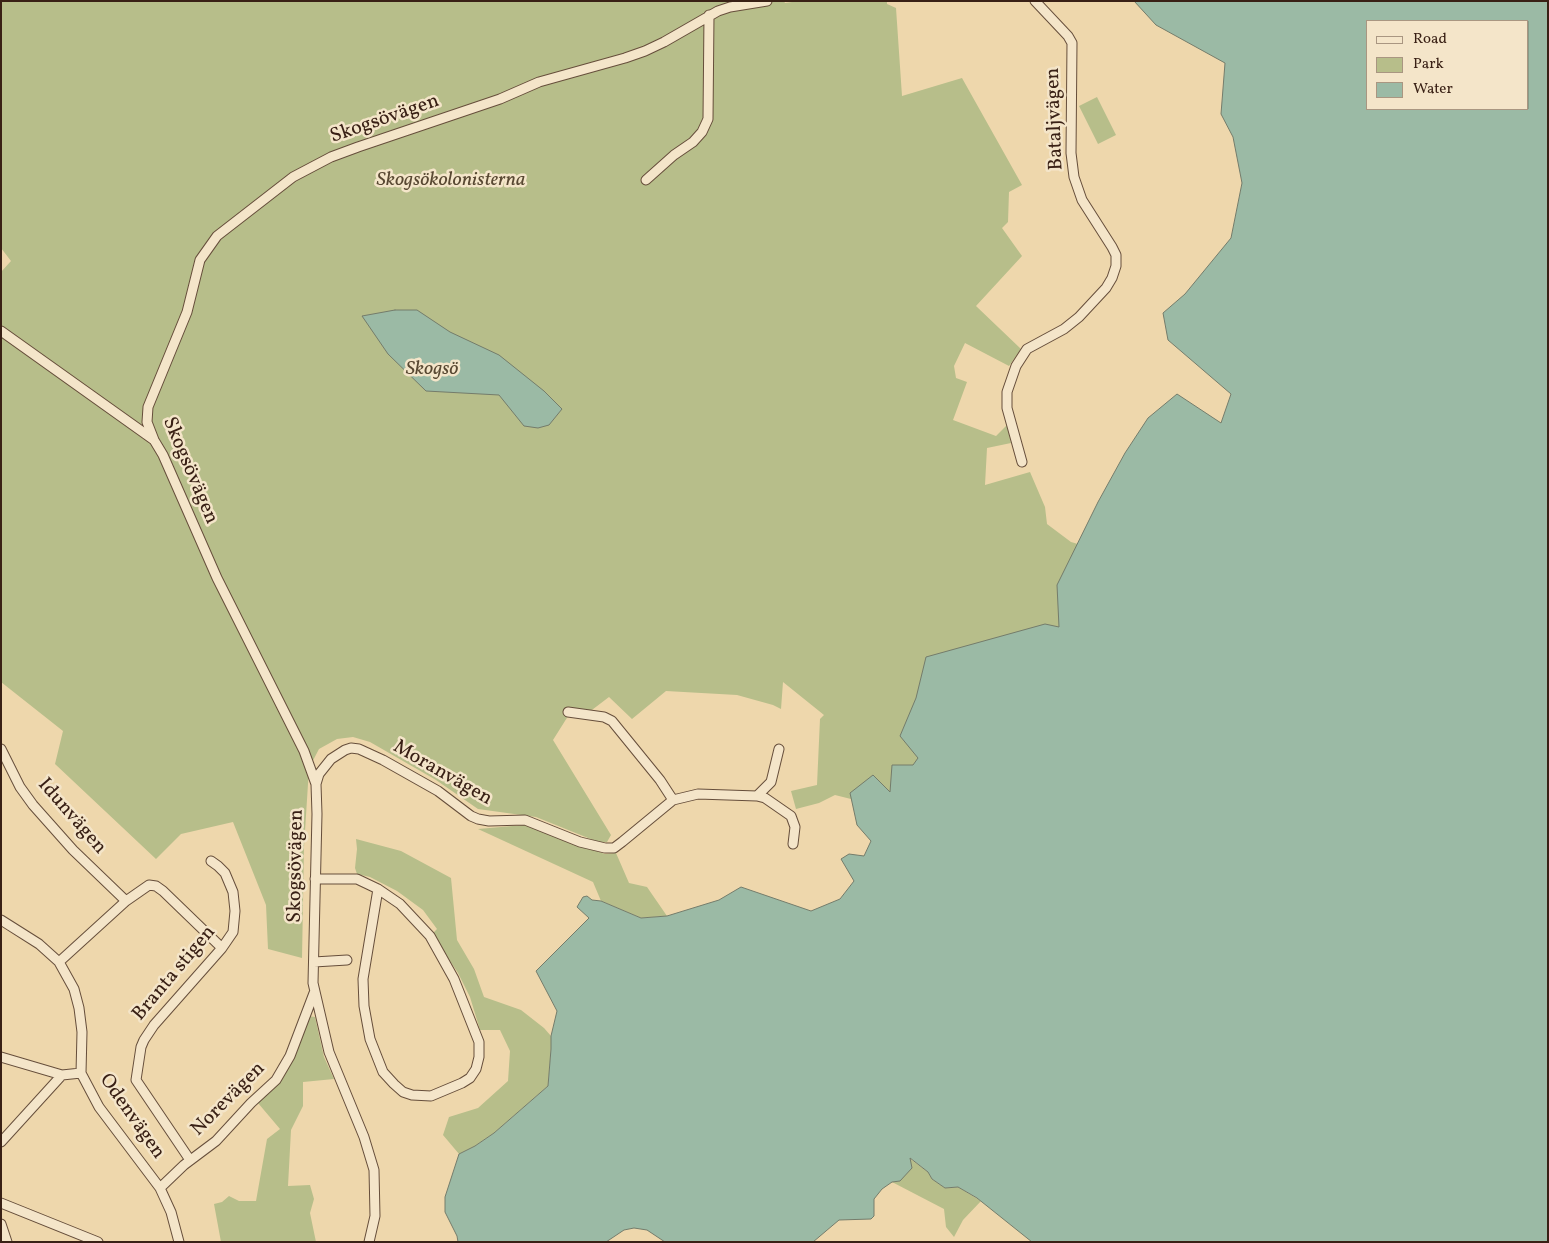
<!DOCTYPE html>
<meta charset="utf-8">
<style>
body{margin:0}
#map{position:relative;width:1549px;height:1243px;overflow:hidden;background:#eed7ac;font-family:Vollkorn,serif}
canvas{display:block}
.frame{position:absolute;inset:0;border:2px solid #392015;pointer-events:none}
.legend{position:absolute;left:1366px;top:20px;width:162px;height:90px;box-sizing:border-box;background:#f4e5c9;border:1px solid #a99681;margin:0;padding:6px 9px;list-style:none;font-size:15px;color:#392015}
.legend li{display:flex;align-items:center;gap:10px;height:25px}
.legend b{width:25px;border:1px solid #a99681}
</style>
<div id="map">
<canvas width="1549" height="1243"></canvas>
<div class="frame"></div>
<ul class="legend">
<li><b style="height:6px;background:#f4e5c9"></b>Road</li>
<li><b style="height:14px;background:#b7be8a"></b>Park</li>
<li><b style="height:14px;background:#9bbaa5"></b>Water</li>
</ul>
</div>
<script>
const ctx = document.querySelector('canvas').getContext('2d');
ctx.lineJoin = 'round';
function paint(path, color) {
  ctx.fillStyle = color;
  ctx.fill(path, 'evenodd');
}
function shape(rows) {
  const path = new Path2D();
  for (const r of rows) {
    path.moveTo(r[0], r[1]);
    for (let i = 2; i < r.length; i += 2) path.lineTo(r[i], r[i + 1]);
  }
  return path;
}
function trace(path, color, width, dash) {
  ctx.strokeStyle = color;
  ctx.lineWidth = width;
  ctx.lineCap = dash ? 'butt' : 'round';
  ctx.setLineDash(dash || []);
  ctx.stroke(path);
}
function label(font, color, halo, rows, align = 'center') {
  ctx.font = font + ' Vollkorn,serif';
  ctx.lineWidth = 5;
  ctx.setLineDash([]);
  ctx.textBaseline = 'middle';
  ctx.strokeStyle = halo;
  ctx.fillStyle = color;
  for (const [text, x, y, turn = 0] of rows) {
    ctx.save();
    ctx.translate(x, y);
    ctx.rotate((+turn || 0) * Math.PI / 180);
    ctx.textAlign = isNaN(turn) ? turn : align;
    if (halo) ctx.strokeText(text, 0, 0);
    ctx.fillText(text, 0, 0);
    ctx.restore();
  }
}
const green = shape([
 [1,1,784,1,785,3,799,1,887,1,887,4,896,8,902,96,962,78,1022,185,1009,192,1008,222,1002,228,1022,256,976,306,1021,349,1009,366,965,343,954,366,956,378,967,382,953,420,996,436,1007,425,1011,443,987,448,985,485,1030,472,1045,507,1047,524,1071,542,1244,592,1162,877,835,795,819,803,796,809,791,791,817,785,820,719,824,715,783,682,781,709,773,705,737,695,666,691,632,719,609,697,584,716,570,713,553,740,611,835,607,842,598,842,536,817,478,809,436,780,370,742,353,737,337,739,319,749,309,768,304,847,302,958,268,949,266,905,233,822,181,834,156,859,55,764,63,731,1,682,1,272,11,261,1,248],
 [1097,97,1116,135,1098,144,1079,106],
 [524,825,591,849,605,854,616,853,629,883,647,887,667,916,641,918,601,901,593,882,478,829],
 [356,839,401,851,451,878,457,940,474,969,484,997,521,1010,544,1028,551,1036,551,1049,548,1086,494,1133,475,1146,459,1154,443,1135,449,1117,478,1108,508,1081,510,1051,500,1030,480,1030,470,997,458,973,432,934,437,929,423,910,397,891,370,877,357,874,355,868,357,849],
 [308,1016,315,1017,324,1057,334,1079,303,1082,303,1106,291,1130,288,1186,310,1185,314,1199,310,1213,316,1242,221,1242,214,1204,222,1202,229,1196,239,1201,256,1201,267,1139,280,1129,258,1103,275,1087],
 [909,1158,928,1172,932,1179,945,1188,958,1187,981,1201,963,1220,954,1237,946,1227,944,1209,892,1182,900,1181]
]);
const water = shape([
 [1134,1,1548,1,1548,1242,1032,1242,977,1198,958,1187,945,1188,932,1179,928,1172,910,1158,912,1168,900,1181,892,1182,882,1189,874,1199,874,1216,871,1219,839,1220,813,1242,665,1242,647,1230,634,1228,624,1230,606,1242,458,1242,457,1236,445,1212,445,1197,459,1154,475,1146,494,1133,548,1086,551,1049,551,1036,557,1011,536,971,589,918,577,907,583,897,587,896,592,900,601,901,641,918,667,916,719,900,741,887,811,911,840,899,854,881,841,859,849,854,864,856,871,841,857,825,850,793,873,775,890,792,892,765,913,765,918,758,900,736,916,698,926,657,1045,624,1059,627,1057,585,1098,502,1125,453,1148,418,1177,394,1221,423,1231,394,1168,340,1163,313,1185,294,1231,238,1242,183,1233,137,1221,114,1225,63,1156,25,1134,1],
 [1368,21,1528,21,1528,109,1368,109,1368,21],
 [395,310,417,310,450,332,499,355,544,391,562,409,549,425,538,428,524,426,499,395,426,391,388,354,362,316,395,310]
]);
const street = shape([
 [646,180,674,155,693,142,702,132,708,119,709,15],
 [1,331,154,440],
 [1022,462,1007,408,1007,392,1016,366,1027,349,1064,329,1079,317,1106,288,1112,278,1116,266,1116,255,1112,247,1082,200,1074,177,1071,153,1072,43,1068,36,1035,1],
 [568,712,604,717,612,721,660,780,673,800],
 [1,749,20,787,33,805,73,850,126,901],
 [316,784,319,774,331,759,345,750,351,748,359,749,383,760,438,791,471,816,478,819,489,821,525,820,580,842,605,848,614,848,622,842,673,800,698,794,757,796,765,798,791,816,795,827,793,844],
 [757,796,771,782,779,749],
 [315,879,357,879,378,889,400,904,430,936,454,979,479,1042,479,1057,476,1069,470,1078,462,1083,431,1096,412,1095,403,1092,394,1084,383,1072,370,1039,364,1006,363,979,378,889],
 [1,920,39,944,59,962,74,989,79,1008,82,1032,81,1073,99,1107,160,1188,171,1212,179,1242],
 [59,962,126,901,149,885,156,886,163,891,222,948],
 [314,962,347,960],
 [1,1057,62,1075],
 [1,1142,62,1075,81,1073],
 [190,1160,136,1080,141,1047,144,1040,154,1025,222,948,233,932,235,911,233,892,225,873,218,866,211,861],
 [160,1188,184,1165,216,1141,251,1103,276,1080,290,1056,314,993],
 [1,1203,98,1242],
 [1,1224,7,1242],
 [369,1242,375,1216,374,1170,364,1137,329,1052,313,983,317,814,316,784,304,751,217,578,163,455,154,440,147,422,148,407,187,312,200,260,217,236,293,177,331,157,358,147,500,99,539,82,625,58,645,51,664,42,718,11,730,7,767,1]
]);
const streetNames = [
 ["Bataljvägen",1056,119,-92],
 ["Skogsövägen",385,120,-19],
 ["Skogsövägen",189,471,67],
 ["Moranvägen",442,774,30],
 ["Idunvägen",71,817,49],
 ["Skogsövägen",297,866,-89],
 ["Branta stigen",175,974,-50],
 ["Norevägen",229,1100,-45],
 ["Odenvägen",131,1117,55]
];
const parkNames = [
 ["Skogsökolonisterna",451,181],
 ["Skogsö",432,370]
];
paint(green, '#b7be8a');
paint(water, '#9bbaa5');
trace(water, '#747c6b', 1);
trace(street, '#664e3b', 11);
trace(street, '#f4e5c9', 9);
label('20px', '#392015', '#f4e5c9', streetNames);
label('italic 20px', '#584832', '#f4e5c9', parkNames);
</script>
